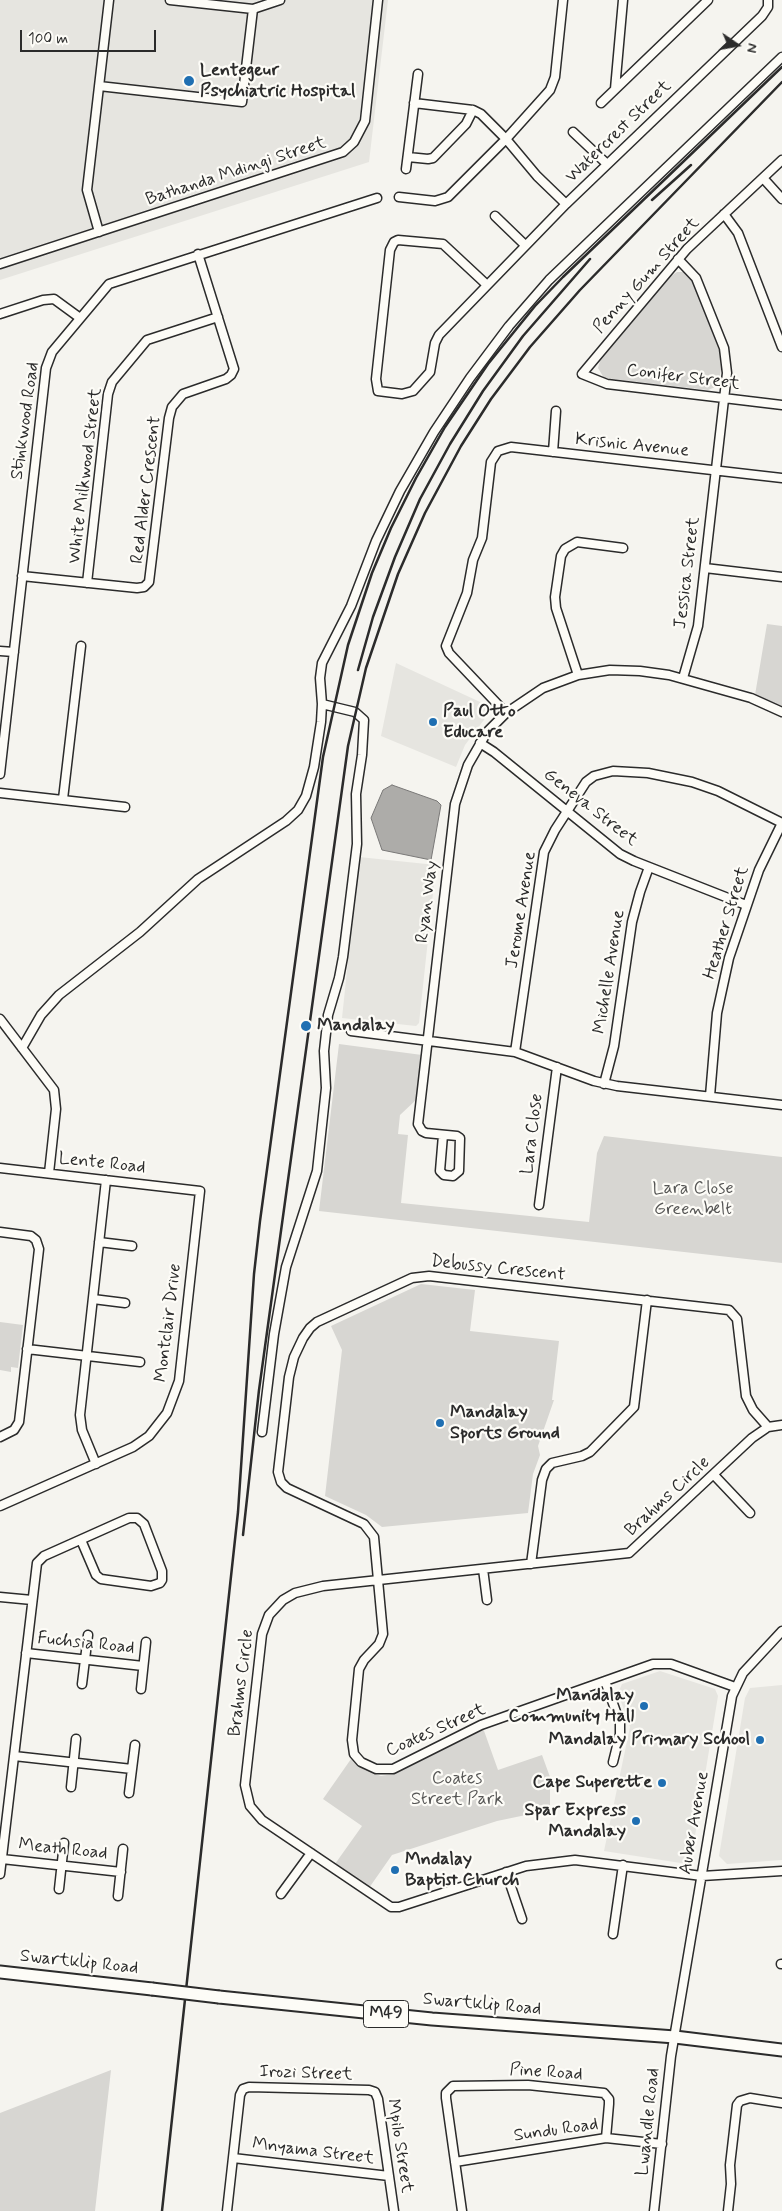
<!DOCTYPE html>
<style>
body{margin:0}
#map{position:relative;width:782px;height:2211px;overflow:hidden;background:#f5f4ef;font-family:Mynerve,sans-serif}
canvas{display:block}
.north{position:absolute;left:712px;top:20px;width:50px;height:50px;-webkit-text-stroke:4px #fdfcf7;paint-order:stroke;rotate:102deg;font-size:14px;font-weight:700;line-height:20px;text-align:center;color:#2b2b2b}
.north::after{content:'';display:block;margin:auto;width:18px;height:22px;background:#2b2b2b;clip-path:polygon(50% 0,100% 100%,50% 72%,0 100%)}
.scale{position:absolute;left:20px;top:30px;width:136px;height:22px;box-sizing:border-box;border:2px solid #2b2b2b;border-top:0;padding-left:6px;font-size:15px;line-height:18px;white-space:nowrap;color:#2b2b2b;-webkit-text-stroke:4px #fdfcf7;paint-order:stroke}
</style>
<div id="map">
<canvas width="782" height="2211"></canvas>
<div class="north">N</div>
<div class="scale">100 m</div>
</div>
<script>
const ctx = document.querySelector('canvas').getContext('2d');
ctx.lineJoin = 'round';
function paint(path, color) {
  ctx.fillStyle = color;
  ctx.fill(path, 'evenodd');
}
function shape(rows) {
  const path = new Path2D();
  for (const r of rows) {
    path.moveTo(r[0], r[1]);
    for (let i = 2; i < r.length; i += 2) path.lineTo(r[i], r[i + 1]);
  }
  return path;
}
function trace(path, color, width, dash) {
  ctx.strokeStyle = color;
  ctx.lineWidth = width;
  ctx.lineCap = dash ? 'butt' : 'round';
  ctx.setLineDash(dash || []);
  ctx.stroke(path);
}
function label(font, color, halo, rows, align = 'center') {
  ctx.font = font + ' Mynerve,sans-serif';
  ctx.lineWidth = 4.5;
  ctx.setLineDash([]);
  ctx.textBaseline = 'middle';
  ctx.strokeStyle = halo;
  ctx.fillStyle = color;
  for (const [text, x, y, turn = 0] of rows) {
    ctx.save();
    ctx.translate(x, y);
    ctx.rotate((+turn || 0) * Math.PI / 180);
    ctx.textAlign = isNaN(turn) ? turn : align;
    if (halo) ctx.strokeText(text, 0, 0);
    ctx.fillText(text, 0, 0);
    ctx.restore();
  }
}
const built = shape([
 [0,0,388,0,369,162,0,280],
 [396,663,493,708,465,745,456,767,381,736],
 [359,857,436,865,419,1023,416,1026,342,1018],
 [660,1671,715,1689,718,1696,691,1860,687,1864,604,1851,630,1727,618,1693,622,1684],
 [782,1685,782,1860,727,1864,719,1856,745,1698,750,1688]
]);
const green = shape([
 [677,272,684,272,691,278,719,350,721,369,718,386,708,390,604,378,598,368,600,361,671,276],
 [767,624,782,626,782,706,755,695],
 [339,1044,422,1055,417,1099,400,1115,398,1134,408,1135,401,1203,589,1222,597,1153,604,1136,782,1157,782,1263,319,1211],
 [421,1284,475,1290,470,1331,559,1341,552,1400,554,1400,538,1446,540,1455,533,1474,528,1513,382,1527,366,1515,325,1496,342,1350,331,1326],
 [0,1322,23,1325,18,1368,11,1367,11,1372,0,1370],
 [483,1728,498,1770,542,1755,550,1777,550,1810,497,1821,392,1855,369,1888,335,1864,362,1826,323,1799,351,1759,372,1773,381,1776,393,1774],
 [111,2070,95,2211,0,2211,0,2113]
]);
const water = shape([
 [392,785,437,801,441,805,431,860,382,850,371,818,383,790,392,785]
]);
const street = shape([
 [170,0,253,9,280,0],
 [99,86,242,102,253,9],
 [615,89,623,0],
 [414,103,473,110,481,114,506,139,537,176,566,204],
 [601,103,708,0],
 [573,132,607,164],
 [408,157,428,159,433,158,466,124,473,110],
 [782,160,687,249,582,374,607,384,782,405],
 [406,169,418,74],
 [763,178,782,199],
 [399,197,435,201,448,197,506,139,550,90,555,77,563,0],
 [724,214,738,233,782,347],
 [495,216,525,245],
 [99,232,87,190,109,0],
 [678,259,696,278,724,348,727,373,698,626,683,678],
 [0,264,343,152,354,142,365,121,378,0],
 [487,285,443,244,398,240,394,242,390,250,376,379,378,391,402,394,413,391,430,372,435,343,439,335,566,204,762,16,768,7,768,0],
 [0,314,43,300,54,299,80,318],
 [553,452,556,411],
 [705,568,782,577],
 [22,576,137,588,144,587,149,582,169,418,172,407,183,394,226,379,231,375,234,369,198,254],
 [87,583,108,394,112,382,147,340,218,317],
 [0,651,14,652],
 [578,675,556,608,555,597,561,556,565,549,577,542,623,548],
 [506,713,449,653,446,646,467,593,473,560,482,538,491,462,498,451,511,447,782,478],
 [480,743,494,752,620,854,634,861,746,905],
 [0,774,46,368,52,352,109,284,377,198],
 [0,793,125,807],
 [63,799,81,646],
 [0,1019,54,1090,56,1109,49,1173],
 [351,1031,515,1052,594,1081,617,1086,782,1105],
 [22,1048,41,1015,59,995,140,932,198,879,286,821,298,810,306,796,314,767,321,722,322,704,320,678,322,663,351,606,376,541,400,491,434,432,470,378,509,326,549,280,782,57],
 [515,1052,544,852,555,830,586,782,594,776,613,771,648,773,692,782,718,791,782,823],
 [604,1084,614,1046,632,922,640,892,649,867],
 [710,1096,717,1013,729,958,759,870,782,823],
 [443,1135,440,1171,444,1175,453,1176,459,1171,460,1138,457,1136,426,1133,422,1131,418,1124,455,804,468,765,487,732,506,713,543,688,578,675,610,670,640,671,669,675,751,698,782,712],
 [0,1168,200,1191,179,1381,167,1413,149,1436,133,1447,0,1506],
 [539,1205,557,1067],
 [0,1232,31,1236,36,1240,39,1249,19,1422,14,1430,0,1437],
 [99,1242,132,1246],
 [93,1299,125,1303],
 [27,1349,140,1362],
 [782,1425,768,1427,752,1438,629,1553,323,1586,295,1593,283,1600,269,1615,262,1634,245,1785,250,1806,262,1820,391,1907,399,1907,526,1866,575,1860,702,1876,782,1871],
 [262,1432,274,1334,286,1267,317,1171,326,1088,324,1051,328,1015,339,978,343,957,357,844,356,794,362,755,364,720,355,712,322,704],
 [96,1464,82,1430,80,1415,106,1180],
 [714,1475,750,1513],
 [531,1564,542,1480,546,1469,552,1463,582,1456,590,1452,634,1407,647,1300],
 [483,1569,487,1600],
 [0,1597,32,1600],
 [26,1653,143,1666],
 [605,1681,620,1723,620,1734,613,1762],
 [82,1684,88,1635],
 [735,1687,671,1664,653,1664,481,1725,393,1769,376,1769,361,1762,354,1754,352,1740,359,1669,364,1660,379,1644,383,1634,374,1537,364,1524,287,1488,281,1482,278,1472,289,1377,294,1357,303,1338,310,1328,317,1322,412,1278,429,1276,729,1310,737,1319,746,1396,753,1410,768,1427],
 [141,1689,146,1642],
 [14,1756,132,1769],
 [71,1787,76,1739],
 [129,1793,135,1745],
 [2,1859,121,1872],
 [506,1872,522,1919],
 [0,1874,37,1563,44,1556,129,1518,137,1518,144,1524,162,1571,162,1580,160,1583,151,1586,101,1579,96,1575,81,1540],
 [59,1889,64,1843],
 [281,1894,311,1853],
 [118,1896,123,1849],
 [613,1934,623,1865],
 [781,1964,782,1964],
 [233,2158,389,2176],
 [455,2162,606,2138,662,2144],
 [227,2211,240,2095,243,2089,249,2087,369,2090,375,2092,378,2099,394,2211],
 [462,2211,446,2098,446,2093,453,2086,528,2085,604,2093,609,2099,609,2104,606,2138],
 [654,2211,671,2056,732,1696,743,1673,782,1631],
 [728,2211,731,2184,730,2165,737,2105,740,2101,750,2098,782,2103]
]);
const primary = shape([
 [0,1972,152,1989],
 [219,1997,432,2019,675,2037,782,2050]
]);
const rail = shape([
 [652,200,691,165],
 [358,670,373,617,395,557,420,499,450,444,483,391,523,336,590,259],
 [243,1535,259,1390,348,746,366,668,398,574,425,513,461,446,491,399,530,347,580,290,782,82],
 [162,2211,238,1512,254,1274,260,1221,323,757,348,645,372,573,391,528,416,478,445,427,488,364,535,306,563,277,782,67]
]);
const primaryBridge = shape([
 [152,1989,219,1997]
]);
const markers = [
 [189,81,6,"#1f6fb2"],
 [433,722,5,"#1f6fb2"],
 [306,1026,6,"#1f6fb2"],
 [440,1423,5,"#1f6fb2"],
 [644,1706,5,"#1f6fb2"],
 [760,1740,5,"#1f6fb2"],
 [662,1783,5,"#1f6fb2"],
 [636,1821,5,"#1f6fb2"],
 [395,1870,5,"#1f6fb2"]
];
const shields = [
 [386,2014,45]
];
const shieldNames = [
 ["M49",386,2014]
];
const poiNames = [
 ["Lentegeur",200,71],
 ["Psychiatric Hospital",200,92],
 ["Paul Otto",443,712],
 ["Educare",443,733],
 ["Mandalay",317,1026],
 ["Mandalay",450,1413],
 ["Sports Ground",450,1434],
 ["Mandalay",634,1696,"right"],
 ["Community Hall",634,1717,"right"],
 ["Mandalay Primary School",750,1740,"right"],
 ["Cape Superette",652,1783,"right"],
 ["Spar Express",626,1811,"right"],
 ["Mandalay",626,1832,"right"],
 ["Mndalay",405,1860],
 ["Baptist Church",405,1881]
];
const streetNames = [
 ["Watercrest Street",619,132,-44],
 ["Bathanda Mdingi Street",236,172,-18],
 ["Penny Gum Street",647,276,-48],
 ["Conifer Street",683,378,7],
 ["Stinkwood Road",26,421,-82],
 ["Krisnic Avenue",632,446,6],
 ["White Milkwood Street",86,476,-83],
 ["Red Alder Crescent",147,490,-83],
 ["Jessica Street",688,573,-83],
 ["Geneva Street",590,808,38],
 ["Ryan Way",428,902,-83],
 ["Jerome Avenue",522,910,-81],
 ["Heather Street",727,923,-73],
 ["Michelle Avenue",610,972,-81],
 ["Lara Close",533,1134,-83],
 ["Lente Road",102,1164,6],
 ["Debussy Crescent",498,1269,6],
 ["Montclair Drive",169,1323,-83],
 ["Brahms Circle",668,1497,-43],
 ["Fuchsia Road",86,1644,6],
 ["Brahms Circle",242,1683,-83],
 ["Coates Street",436,1731,-24],
 ["Auber Avenue",695,1823,-80],
 ["Meath Road",63,1850,6],
 ["Swartklip Road",79,1963,6],
 ["Swartklip Road",482,2005,5],
 ["Pine Road",546,2073,4],
 ["Irozi Street",306,2074,2],
 ["Lwandle Road",649,2122,-84],
 ["Sundu Road",556,2131,-8],
 ["Mpilo Street",399,2146,81],
 ["Mnyama Street",313,2152,7]
];
const parkNames = [
 ["Lara Close",693,1189],
 ["Greenbelt",693,1210],
 ["Coates",457,1779],
 ["Street Park",457,1800]
];
paint(built, '#e6e5e0');
paint(green, '#d7d6d2');
paint(water, '#adaca9');
trace(water, '#797877', 1);
trace(street, '#2b2b2b', 11);
trace(primary, '#2b2b2b', 15);
trace(street, '#fdfcf7', 8);
trace(primary, '#fdfcf7', 11);
trace(rail, '#2b2b2b', 2.5);
trace(primaryBridge, '#2b2b2b', 15, []);
trace(primaryBridge, '#fdfcf7', 11);
for (const [x, y, r, color] of markers) {
  const dot = new Path2D();
  dot.arc(x, y, r, 0, 2 * Math.PI);
  ctx.fillStyle = color;
  ctx.fill(dot);
  trace(dot, '#fdfcf7', 2);
}
for (const [x, y, w] of shields) {
  const box = new Path2D();
  box.roundRect(x - w / 2, y - 13.5, w, 27, 4);
  ctx.fillStyle = '#fdfcf7';
  ctx.fill(box);
  trace(box, '#2b2b2b', 1);
}
label('bold 16px', '#2b2b2b', null, shieldNames);
label('bold 18px', '#2b2b2b', '#fdfcf7', poiNames, 'left');
label('18px', '#2b2b2b', '#fdfcf7', streetNames);
label('18px', '#565655', '#fdfcf7', parkNames);
</script>
